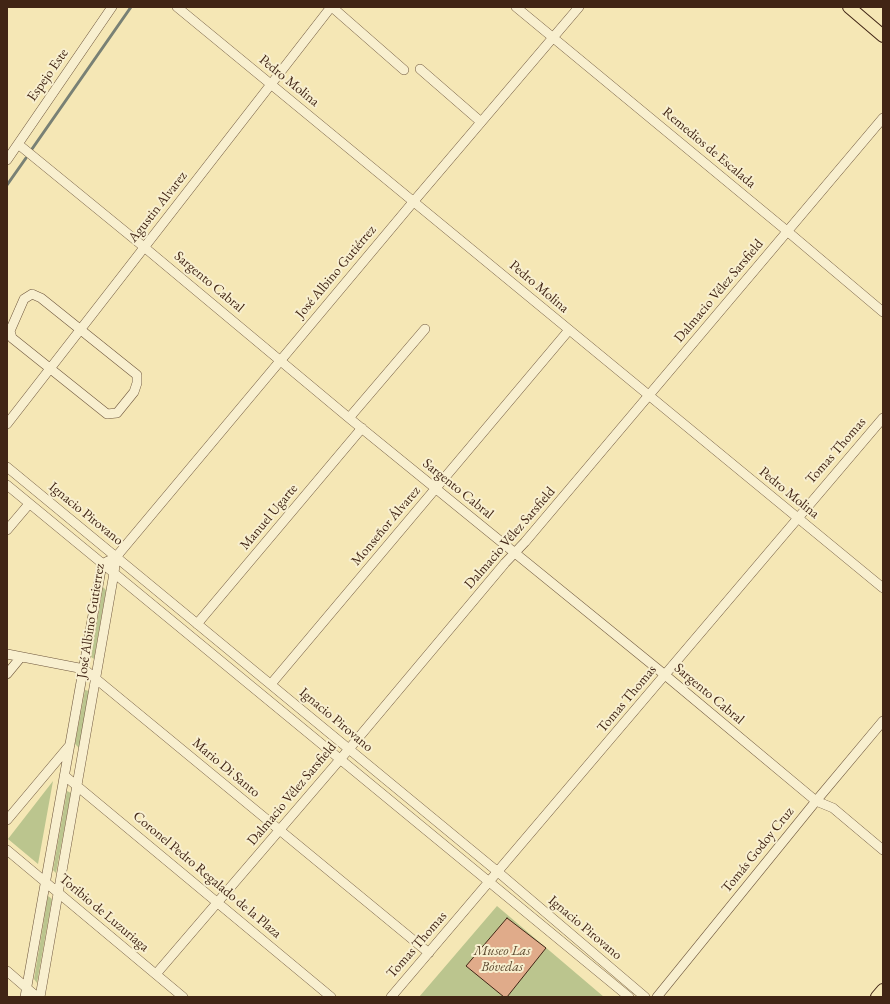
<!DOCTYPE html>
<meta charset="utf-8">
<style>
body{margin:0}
#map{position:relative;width:890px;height:1004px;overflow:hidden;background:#f5e7b5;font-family:"EB Garamond",serif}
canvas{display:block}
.frame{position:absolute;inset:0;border:8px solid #412515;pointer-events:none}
</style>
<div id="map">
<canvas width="890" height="1004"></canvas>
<div class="frame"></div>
</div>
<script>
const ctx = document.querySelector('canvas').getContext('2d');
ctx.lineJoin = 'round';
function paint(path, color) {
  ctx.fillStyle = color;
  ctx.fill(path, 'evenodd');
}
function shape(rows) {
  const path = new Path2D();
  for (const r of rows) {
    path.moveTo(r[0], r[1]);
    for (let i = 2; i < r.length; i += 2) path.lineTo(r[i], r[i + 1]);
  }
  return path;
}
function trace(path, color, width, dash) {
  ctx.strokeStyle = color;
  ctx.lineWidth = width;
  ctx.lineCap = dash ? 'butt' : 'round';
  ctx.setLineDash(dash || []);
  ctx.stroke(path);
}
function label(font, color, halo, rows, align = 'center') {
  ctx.font = font + ' "EB Garamond",serif';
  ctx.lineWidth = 4;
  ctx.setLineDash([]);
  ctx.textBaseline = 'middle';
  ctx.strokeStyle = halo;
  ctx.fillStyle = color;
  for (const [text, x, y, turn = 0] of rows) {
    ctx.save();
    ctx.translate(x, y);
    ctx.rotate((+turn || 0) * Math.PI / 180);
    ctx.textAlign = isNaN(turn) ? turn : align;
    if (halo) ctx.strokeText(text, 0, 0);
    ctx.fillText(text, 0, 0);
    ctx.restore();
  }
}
const green = shape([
 [103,587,106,590,94,659,91,657],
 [85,690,89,691,79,748,75,744],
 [53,781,38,864,8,839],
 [67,791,71,793,56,873,53,870],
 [48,896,52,899,37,983,34,979],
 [497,906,604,997,419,997]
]);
const stream = shape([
 [32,149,131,7],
 [7,185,26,158]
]);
const building = shape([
 [507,918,546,948,507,997,504,997,466,966,507,918]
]);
const minor = shape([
 [177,7,883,588],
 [332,7,404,70],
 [516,7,787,231,883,312],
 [420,69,481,122],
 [18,144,144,247,349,418,665,675,816,801,833,808,883,850],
 [7,160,112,7],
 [32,294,41,298,137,375,137,383,134,392,117,413,107,414,12,338,10,331,24,299,32,294],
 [349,418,425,329],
 [7,424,331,7],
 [7,467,498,872,645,997],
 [7,485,629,997],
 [7,530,29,504],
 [197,624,362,428],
 [7,654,84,669,429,953],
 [7,674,21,657],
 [271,684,569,330],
 [65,776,331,997],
 [7,820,70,745],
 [7,850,183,997],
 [7,971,37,997],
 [156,974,349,749,505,563,525,542,883,118],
 [25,997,102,564,116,557,414,201,579,7],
 [40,997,114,573,116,557],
 [391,997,883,418],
 [657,997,816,801,883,721]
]);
const major = shape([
 [849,7,883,36],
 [877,997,883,990]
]);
const streetNames = [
 ["Espejo Este",48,75,-55],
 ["Pedro Molina",289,81,39],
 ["Remedios de Escalada",709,148,40],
 ["Agustin Alvarez",158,207,-52],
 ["José Albino Gutiérrez",336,272,-50],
 ["Sargento Cabral",209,282,40],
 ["Pedro Molina",539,287,40],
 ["Dalmacio Vélez Sarsfield",719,291,-50],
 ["Tomas Thomas",836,451,-49],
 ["Sargento Cabral",458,489,39],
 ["Pedro Molina",789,493,39],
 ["Ignacio Pirovano",86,514,39],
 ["Manuel Ugarte",269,517,-50],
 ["Monseñor Álvarez",386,526,-50],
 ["Dalmacio Vélez Sarsfield",510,538,-49],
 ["José Albino Gutierrez",91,621,-81],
 ["Sargento Cabral",709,694,40],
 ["Tomas Thomas",627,699,-50],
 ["Ignacio Pirovano",336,720,40],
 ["Mario Di Santo",226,768,40],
 ["Dalmacio Vélez Sarsfield",292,794,-50],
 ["Tomás Godoy Cruz",758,850,-51],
 ["Coronel Pedro Regalado de la Plaza",207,875,40],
 ["Toribio de Luzuriaga",104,913,40],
 ["Ignacio Pirovano",585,928,40],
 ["Tomas Thomas",417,945,-49]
];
const parkNames = [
 ["Museo Las",502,951],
 ["Bóvedas",502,967]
];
paint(green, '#bbc58e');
trace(stream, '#798175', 3);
paint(building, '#e0ab8a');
trace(building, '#412515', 1);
trace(minor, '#6e563d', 10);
trace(major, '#412515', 14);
trace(minor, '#f8efcf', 9);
trace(major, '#f5e7b5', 12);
label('14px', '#412515', '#f8efcf', streetNames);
label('italic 14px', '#604d33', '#f8efcf', parkNames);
</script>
